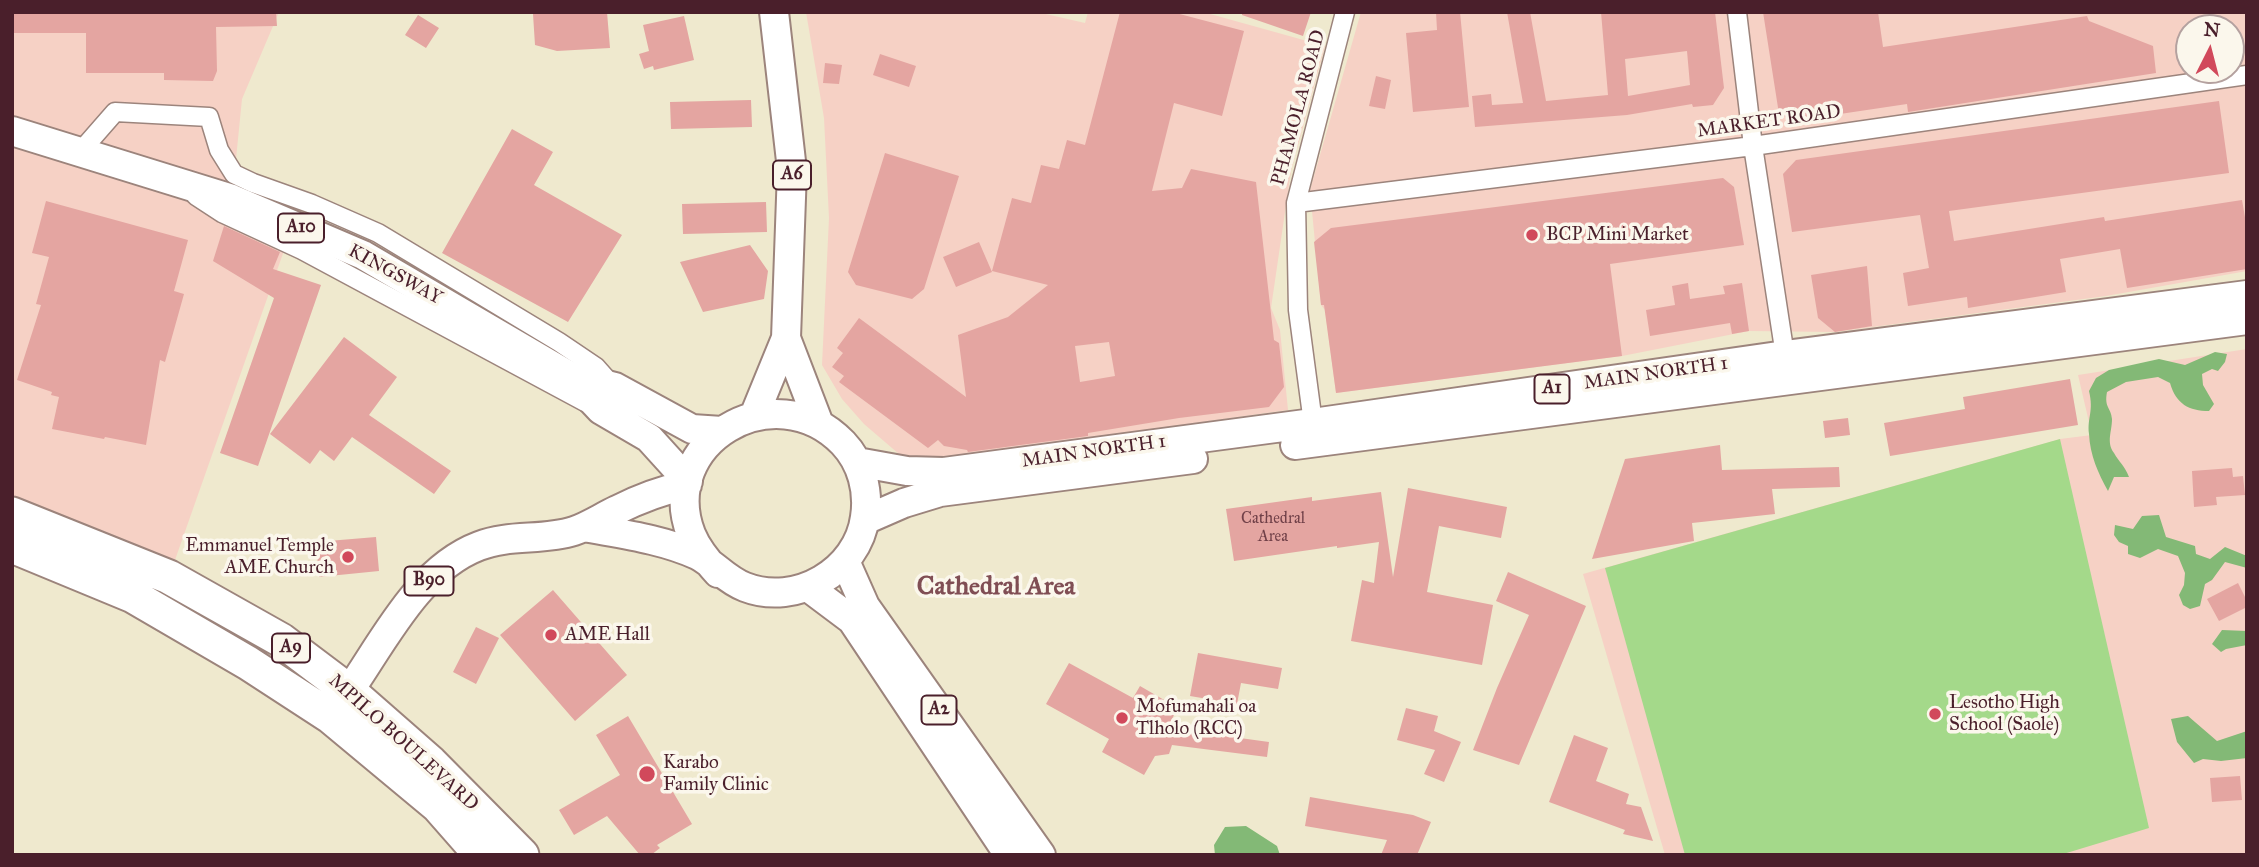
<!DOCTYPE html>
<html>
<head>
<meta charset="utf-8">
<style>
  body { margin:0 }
  #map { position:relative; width:2259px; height:867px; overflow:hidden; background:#efe9ce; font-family:"IM FELL Great Primer",serif }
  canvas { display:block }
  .frame { position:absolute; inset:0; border:14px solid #4a1f2b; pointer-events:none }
  .north { position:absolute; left:2175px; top:14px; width:70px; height:70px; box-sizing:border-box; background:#fbf7ec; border:2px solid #b4a19f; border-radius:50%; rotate:6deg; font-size:19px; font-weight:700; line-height:28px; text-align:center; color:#4a1f2b }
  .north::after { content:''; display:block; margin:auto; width:24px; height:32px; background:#d1495b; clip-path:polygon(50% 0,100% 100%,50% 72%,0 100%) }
</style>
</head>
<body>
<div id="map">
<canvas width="2259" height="867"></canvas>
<div class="frame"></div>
<div class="north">N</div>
</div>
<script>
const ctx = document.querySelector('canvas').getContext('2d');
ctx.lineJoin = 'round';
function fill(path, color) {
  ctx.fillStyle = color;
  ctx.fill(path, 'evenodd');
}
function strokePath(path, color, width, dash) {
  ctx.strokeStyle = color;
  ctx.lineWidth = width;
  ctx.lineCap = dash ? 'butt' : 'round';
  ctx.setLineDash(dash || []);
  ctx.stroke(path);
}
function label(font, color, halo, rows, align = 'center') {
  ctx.font = font + ' "IM FELL Great Primer",serif';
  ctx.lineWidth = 7;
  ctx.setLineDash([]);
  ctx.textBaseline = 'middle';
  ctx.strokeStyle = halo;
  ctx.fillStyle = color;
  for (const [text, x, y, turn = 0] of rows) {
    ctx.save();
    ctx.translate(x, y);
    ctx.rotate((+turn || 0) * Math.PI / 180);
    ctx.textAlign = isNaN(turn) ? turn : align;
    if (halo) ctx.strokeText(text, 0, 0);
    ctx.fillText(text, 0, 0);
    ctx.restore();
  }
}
fill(new Path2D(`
  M12 12H279L242 99 232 199 293 225 169 577 12 514Z
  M806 12H1037L1085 23 1088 12H1203L1325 46 1291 171 1271 308 1280 330 1288 410 934 460 899 454 864 424 842 399 822 365 829 218 824 118Z
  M1361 12H2247V271L2106 296 1835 332 1749 331 1622 356 1336 393 1325 310 1321 305 1310 190ZM2189 28H2231V70H2189Z
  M2247 349V855H1665L1583 574 2060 439 2092 435 2078 375Z`), '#f6d1c5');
fill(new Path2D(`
  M2060 439 2149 828 2060 855H1685L1605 568Z`), '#a4d98a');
fill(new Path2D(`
  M2215 352 2227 354 2225 362 2218 371 2212 369 2202 374 2203 385 2214 404 2209 411C2189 411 2176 404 2170 383L2158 377 2126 382 2107 392C2104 408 2111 407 2112 419 2112 432 2106 442 2114 453 2119 462 2125 466 2129 477H2114L2108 491C2098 473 2090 455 2089 434 2087 417 2094 412 2089 391L2096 378 2109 370 2159 359 2185 365Z
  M2159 515 2166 537 2195 546 2196 554 2210 559 2225 547 2247 556V568L2225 562 2212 580 2205 584 2200 606 2190 609 2183 605 2179 595 2184 585 2185 573 2178 556 2158 549 2140 558 2128 554V546L2119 542 2114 535 2115 525 2133 529 2142 516Z
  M2222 630 2247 631V645L2226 649 2221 652 2212 644Z
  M2188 716 2217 741 2247 731V758L2221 761 2203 759 2194 763 2177 742 2171 719Z
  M1246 826 1277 846 1280 855H1215L1214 845 1225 827Z`), '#83b976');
fill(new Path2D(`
  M12 12H276L277 26 216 27 217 71 213 81 164 80V73H86V33H12Z
  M551 12H607L610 48 557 51 535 45 533 14Z
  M1120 12H1172L1244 31 1222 116 1174 103 1152 191 1182 188 1191 169 1256 182 1274 340 1279 343 1284 387 1269 407 1179 418 1088 433V436L968 452 967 450 944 446 938 440 928 448 839 382 844 376 832 367 843 353 837 348 859 318 966 397 958 335 1008 317 1048 285 992 271 1012 198 1031 203 1041 165 1059 169 1067 140 1085 145ZM1109 342 1115 376 1080 382 1075 346Z
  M1242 12H1311L1303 36 1242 15Z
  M1436 12H1460L1469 107 1413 112 1406 33 1437 30Z
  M1507 12H1530L1546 101 1608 95 1601 12H1715L1724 88 1713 105 1693 107 1692 104 1627 115 1475 127 1472 96 1491 94 1492 105 1523 103ZM1687 51 1690 85 1628 96 1625 59Z
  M1763 12H1878L1883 47 2087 16 2089 21 2153 46 2156 73 1908 112 1907 104 1793 121 1779 114Z
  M418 15 439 28 426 48 405 35Z
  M684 16 694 60 654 70 653 66 644 69 639 54 649 51 643 25Z
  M880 54 916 66 909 87 873 75Z
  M825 63 842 65 839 84 823 83Z
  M1376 76 1391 80 1385 109 1369 106Z
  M751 100 752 127 671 129 670 102Z
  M2219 101 2229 173 1949 211 1954 241 2104 217 2105 221 2242 200 2247 229V269L2127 288 2120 249 2060 259 2066 292 1968 308 1967 297 1908 306 1903 273 1929 268 1920 215 1792 232 1783 174 1796 160Z
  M512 129 553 152 534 185 622 235 568 322 442 253Z
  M885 153 959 176 924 289 912 299 856 285 848 272Z
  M1723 178 1734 187 1744 245 1610 264 1622 356 1336 393 1324 305H1321L1314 242 1331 228Z
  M46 201 188 240 174 291 184 294 165 362 160 360 146 445 105 437 104 439 52 429 59 397 51 395 52 392 17 380 41 305 36 304 49 257 32 253Z
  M766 202 767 232 683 234 682 204Z
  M224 226 280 252 273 269 321 285 258 466 220 453 274 298 213 261Z
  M979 242 992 272 956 287 943 257Z
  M750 245 768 271 764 299 703 312 680 262Z
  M1867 266 1872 326 1835 332 1818 318 1811 275Z
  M1688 283 1690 299 1725 294 1723 286 1742 283 1749 331 1732 334 1730 323 1650 336 1646 310 1675 305 1672 286Z
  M344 337 397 377 369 415 451 471 434 494 352 437 334 461 320 450 310 464 270 434Z
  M2070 379 2078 425 1890 456 1884 423 1965 409 1963 397Z
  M1848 418 1850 435 1825 438 1823 421Z
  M1720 445 1722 470 1839 467 1840 487 1772 489 1775 514 1692 523 1694 541 1592 559 1625 459Z
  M2232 468 2233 477 2243 476 2245 495 2216 497 2217 505 2194 507 2192 471Z
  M1408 488 1507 507 1501 538 1439 526 1427 592 1493 605 1482 665 1351 641 1362 580 1374 583 1379 542 1337 548V546L1234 561 1226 509 1312 497V501L1381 492 1393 577Z
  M376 537 379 571 319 577 316 542Z
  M1508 572 1586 606 1519 765 1473 750 1497 688 1529 615 1496 601Z
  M2238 583 2247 601V607L2219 621 2207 599Z
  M553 590 627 675 575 721 500 635Z
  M476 627 499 638 476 684 453 672Z
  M1198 653 1282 668 1278 689 1241 683 1237 704 1190 696Z
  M1069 663 1133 698 1140 686 1178 708 1167 728 1269 742 1267 757 1172 745 1169 754 1155 756 1144 775 1102 752 1109 739 1046 704Z
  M1406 708 1438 716 1434 731 1461 742 1444 782 1424 774 1435 750 1397 740Z
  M628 716 692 824 657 845 660 848 651 855H640L607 816 574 835 559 810 620 775 596 735Z
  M1574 735 1608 748 1596 781 1629 794 1626 804 1641 807 1653 841 1623 834 1625 830 1549 802Z
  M2240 776 2242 800 2212 802 2210 778Z
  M1310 797 1413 815 1431 822 1417 855H1381L1387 840 1305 826Z`), '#e4a5a1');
const street = new Path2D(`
  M1737 12 1753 146 1786 362
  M80 152 115 112 209 117 219 150 234 174 253 183 312 204 378 233 559 342 596 367 611 384
  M196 196 222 213 302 250 585 402
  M1296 203 1753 146 2247 75
  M1313 423 1298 310 1296 203 1345 12`);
const primary = new Path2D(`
  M12 131 232 199 363 255 568 375 615 387 692 429 722 431
  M786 338 819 424
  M568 375 601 410 649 438 688 481
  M754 416 786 338 792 170 774 12
  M1295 445 2247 320
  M857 462 907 471 944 472 1313 423 1785 355 2247 295
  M865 520 904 503 940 492 1193 459
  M584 527C621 534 662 539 697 555 713 563 726 580 745 587 796 607 858 571 865 517 869 491 862 463 843 443 774 372 656 443 691 534 697 549 707 561 718 573
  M845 561 865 606 1041 855
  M808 587 852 620 1009 855
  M337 708C378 654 413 571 479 546 509 534 543 541 574 531 589 526 602 517 617 510 639 499 663 490 687 485`);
const highway = new Path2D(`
  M12 514 169 577 281 640 350 692 431 763 522 855
  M12 546 133 596 248 663 331 717 438 806 481 855`);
strokePath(street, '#9c847c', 21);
strokePath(primary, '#9c847c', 32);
strokePath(highway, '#9c847c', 37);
strokePath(street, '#fff', 18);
strokePath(primary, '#fff', 28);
strokePath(highway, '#fff', 33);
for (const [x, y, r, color] of [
  [1532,235,7,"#d1495b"],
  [348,557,7,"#d1495b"],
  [551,635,7,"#d1495b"],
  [1935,714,7,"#d1495b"],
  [1122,718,7,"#d1495b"],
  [647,774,9,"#d1495b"]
]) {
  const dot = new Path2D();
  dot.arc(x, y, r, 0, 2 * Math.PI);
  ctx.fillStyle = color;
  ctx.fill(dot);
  strokePath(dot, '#fbf7ec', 2.5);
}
label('16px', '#704048', null, [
  ["Cathedral",1273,519],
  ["Area",1273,537]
]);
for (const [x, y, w] of [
  [792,175,38],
  [301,228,46],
  [1552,389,35],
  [429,581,49],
  [291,648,38],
  [939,710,35]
]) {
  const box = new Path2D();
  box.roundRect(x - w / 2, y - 14.5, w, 29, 5);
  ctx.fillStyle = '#fbf7ec';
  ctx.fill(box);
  strokePath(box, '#4a1f2b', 2);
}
label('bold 18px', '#4a1f2b', null, [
  ["A6",792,175],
  ["A10",301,228],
  ["A1",1552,389],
  ["B90",429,581],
  ["A9",291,648],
  ["A2",939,710]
]);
label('19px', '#4a1f2b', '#fbf7ec', [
  ["PHAMOLA ROAD",1299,108,-75],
  ["MARKET ROAD",1769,122,-8],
  ["KINGSWAY",395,275,29],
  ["MAIN NORTH 1",1656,374,-8],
  ["MAIN NORTH 1",1094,452,-8],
  ["MPILO BOULEVARD",403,743,42]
]);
label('19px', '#4a1f2b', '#fbf7ec', [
  ["BCP Mini Market",1546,235],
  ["Emmanuel Temple",334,546,"right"],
  ["AME Church",334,568,"right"],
  ["AME Hall",565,635],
  ["Lesotho High",1949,703],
  ["School (Saole)",1949,725],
  ["Mofumahali oa",1136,707],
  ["Tlholo (RCC)",1136,729],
  ["Karabo",663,763],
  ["Family Clinic",663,785]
], 'left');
label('bold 26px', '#804e54', '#fbf7ec', [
  ["Cathedral Area",996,588]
]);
</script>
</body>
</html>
